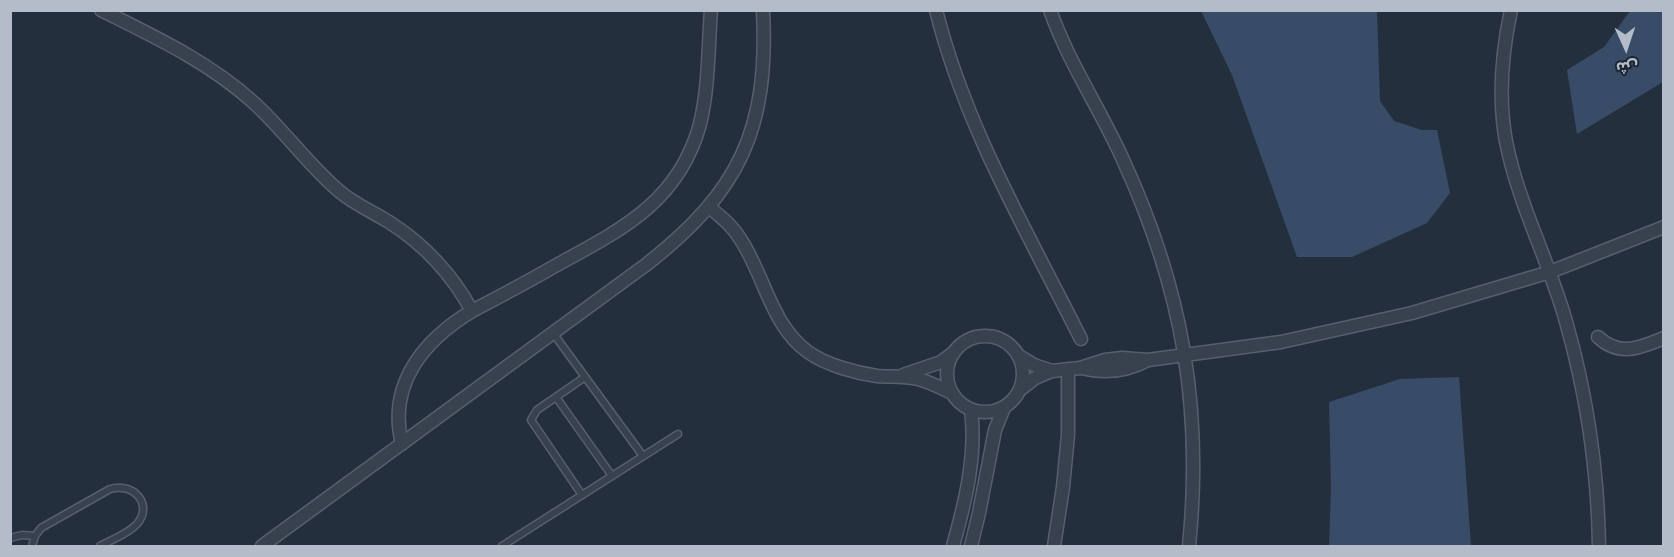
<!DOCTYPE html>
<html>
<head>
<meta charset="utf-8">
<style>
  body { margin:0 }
  #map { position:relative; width:1674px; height:557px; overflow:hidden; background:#242f3e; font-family:"Sofia Sans Condensed","Noto Sans Arabic",sans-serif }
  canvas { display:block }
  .frame { position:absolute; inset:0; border:12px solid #b4bcc9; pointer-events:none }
  .north { position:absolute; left:1596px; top:18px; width:60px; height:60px; -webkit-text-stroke:4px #1d2633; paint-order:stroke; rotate:177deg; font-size:16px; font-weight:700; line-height:24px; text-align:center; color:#b4bcc9 }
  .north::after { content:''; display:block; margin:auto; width:21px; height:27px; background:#b4bcc9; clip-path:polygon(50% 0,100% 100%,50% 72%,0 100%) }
</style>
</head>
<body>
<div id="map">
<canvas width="1674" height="557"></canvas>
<div class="frame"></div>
<div class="north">ش</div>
</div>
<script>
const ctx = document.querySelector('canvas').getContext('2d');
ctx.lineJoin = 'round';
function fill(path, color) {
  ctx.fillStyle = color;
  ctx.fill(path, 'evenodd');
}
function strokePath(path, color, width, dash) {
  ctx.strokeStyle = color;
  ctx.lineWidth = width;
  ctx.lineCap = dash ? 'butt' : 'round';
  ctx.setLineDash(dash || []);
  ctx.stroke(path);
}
fill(new Path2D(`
  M1201 11H1377L1380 101 1394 121 1422 130H1437L1450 193 1427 223 1352 257H1297L1232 75Z
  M1630 11H1663V82L1577 134 1567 70 1604 47Z
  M1459 377 1471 546H1329L1331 488 1329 402 1400 379Z`), '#394c67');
const service = new Path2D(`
  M553 333 643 456
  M556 397 612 476
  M582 495 531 420 537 410 585 377
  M10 538 22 535 35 536
  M32 546 35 536 41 528 110 489C133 482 154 504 137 524 128 534 111 540 100 546
  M502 546 678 434`);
const minor = new Path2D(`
  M101 10C155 37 209 62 253 102 284 130 308 165 339 191 354 204 373 212 389 222 425 245 452 274 472 311
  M936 10C965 127 1028 233 1081 339
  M1050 10C1069 64 1101 110 1124 162 1182 289 1203 407 1189 546
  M1511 10C1501 57 1497 108 1509 155 1522 210 1549 263 1565 318 1586 391 1598 470 1599 546
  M709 207C721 217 733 226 741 240 765 277 771 325 808 352 826 365 856 373 877 376 891 377 904 376 918 379 930 382 941 388 952 393
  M947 374a38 38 0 1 1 76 0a38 38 0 1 1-76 0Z
  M1598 337C1619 357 1640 348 1664 338
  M1019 356 1034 365 1052 371
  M1081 368C1105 374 1126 372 1148 360
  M903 375 941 362 953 353
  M1021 389 1035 378 1052 371 1080 368 1105 360 1122 358 1148 360 1281 342 1412 313 1550 272 1664 227
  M402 444C387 384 424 340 472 311 503 295 534 278 564 261 627 227 680 198 700 124 709 87 708 48 711 10
  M262 546 647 264C740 191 769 129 763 10
  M953 546C965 503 977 455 971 410
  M971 546 979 513 995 430 1004 408
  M1054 546 1063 487 1068 435V369`);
strokePath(service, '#565f6c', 9);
strokePath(minor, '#565f6c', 15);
strokePath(service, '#38414e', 6);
strokePath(minor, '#38414e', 12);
</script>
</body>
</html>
